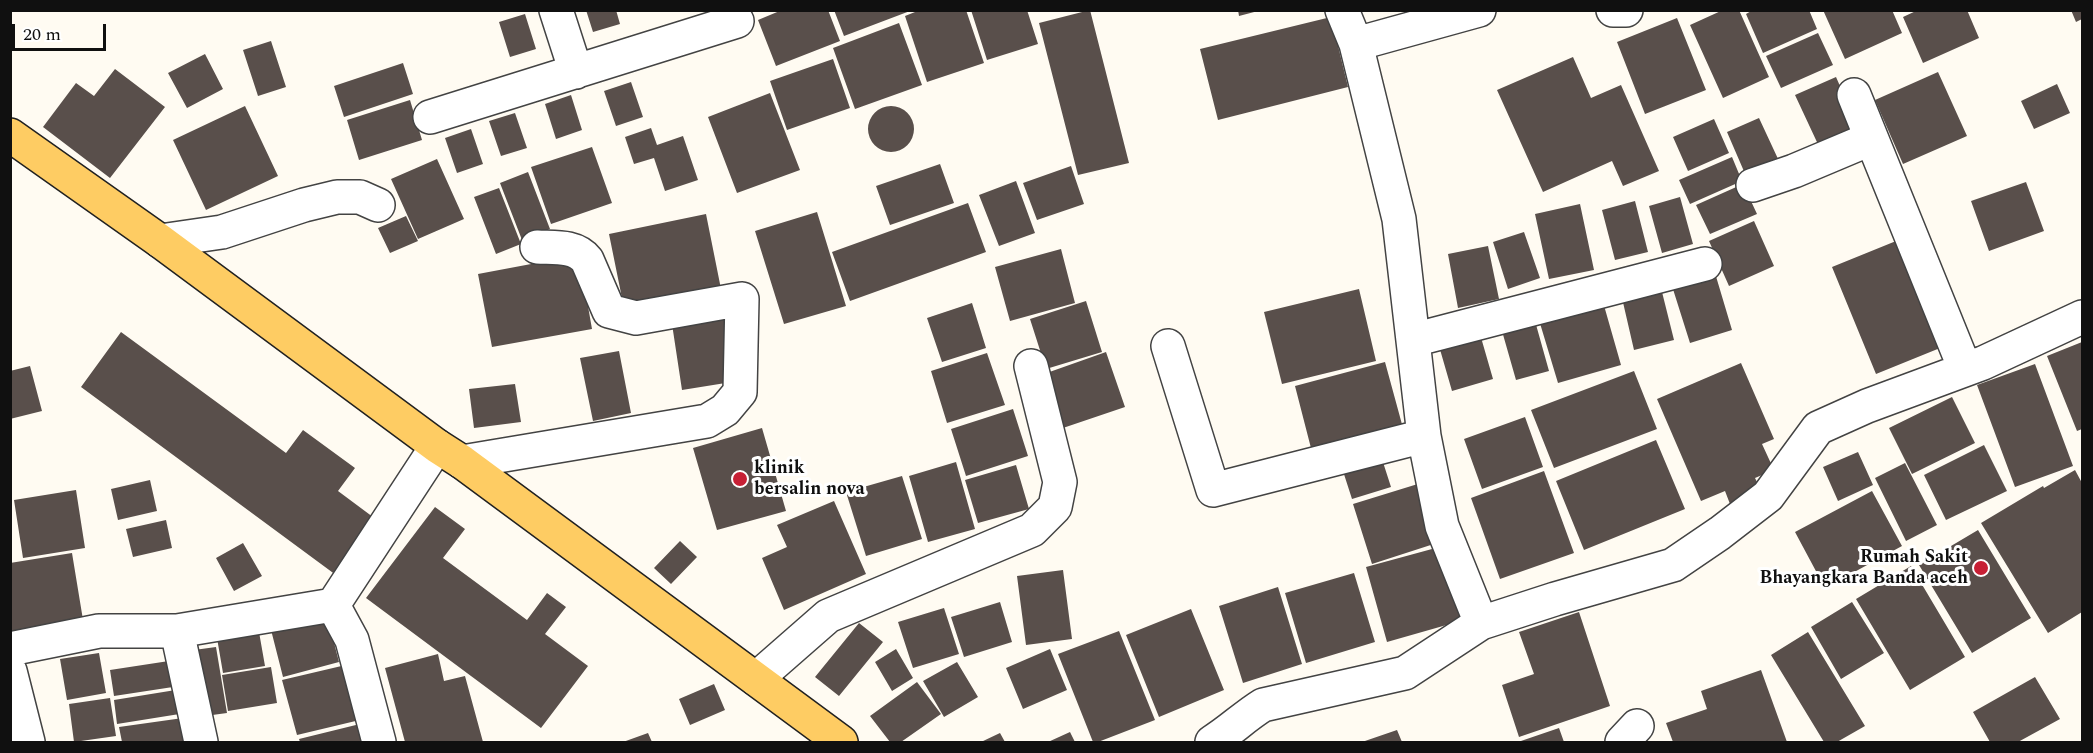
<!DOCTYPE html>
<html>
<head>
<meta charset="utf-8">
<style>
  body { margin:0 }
  #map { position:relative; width:2093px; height:753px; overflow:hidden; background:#fffbf2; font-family:Spectral,serif }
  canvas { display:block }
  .frame { position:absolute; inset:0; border:12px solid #101010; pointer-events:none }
  .scale { position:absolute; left:12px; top:24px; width:94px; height:27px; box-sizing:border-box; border:3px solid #101010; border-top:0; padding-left:8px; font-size:18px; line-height:21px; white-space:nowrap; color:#101010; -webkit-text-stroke:4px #fff; paint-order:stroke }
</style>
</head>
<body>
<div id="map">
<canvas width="2093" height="753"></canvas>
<div class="frame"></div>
<div class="scale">20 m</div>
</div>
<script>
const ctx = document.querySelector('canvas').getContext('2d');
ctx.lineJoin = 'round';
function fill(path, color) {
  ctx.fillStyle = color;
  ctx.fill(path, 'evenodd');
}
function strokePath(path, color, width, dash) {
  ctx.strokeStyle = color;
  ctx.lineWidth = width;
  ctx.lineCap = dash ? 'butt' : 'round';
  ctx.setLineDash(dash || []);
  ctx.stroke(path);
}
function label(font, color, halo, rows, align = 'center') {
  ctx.font = font + ' Spectral,serif';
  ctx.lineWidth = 6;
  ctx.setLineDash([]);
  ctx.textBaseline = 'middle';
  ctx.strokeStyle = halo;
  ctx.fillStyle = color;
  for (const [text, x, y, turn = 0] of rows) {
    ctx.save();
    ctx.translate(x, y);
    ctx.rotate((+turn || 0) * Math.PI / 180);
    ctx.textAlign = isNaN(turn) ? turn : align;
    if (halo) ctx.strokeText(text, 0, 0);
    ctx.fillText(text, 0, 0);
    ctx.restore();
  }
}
fill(new Path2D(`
  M586 10H616L620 24 593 32Z
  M782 10H828L840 41 776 66 758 20Z
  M834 10H910V11L844 36Z
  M920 10H966L984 63 927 82 905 16Z
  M971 10H1027L1038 44 987 60Z
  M1090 10 1129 163 1078 175 1039 23Z
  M1238 10H1258V11L1239 16Z
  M1723 10H1739L1769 77 1723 98 1690 25Z
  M1753 10H1809L1817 29 1763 53 1746 14Z
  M1823 10H1892L1902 33 1845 59Z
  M1918 10H1967L1979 38 1923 63 1903 17Z
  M2071 10H2082V19L2076 22Z
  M525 14 536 49 510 57 499 22Z
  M1331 17 1348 87 1218 120 1200 49Z
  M1677 18 1706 90 1645 114 1617 42Z
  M899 23 922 85 855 109 833 48Z
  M1818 33 1833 65 1781 88 1766 56Z
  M271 41 286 87 258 96 243 50Z
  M205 54 223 89 187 108 168 73Z
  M1573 57 1591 98 1621 85 1659 171 1623 186 1612 161 1543 192 1497 90Z
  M833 59 850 108 787 130 770 81Z
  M403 63 413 94 344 117 334 86Z
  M115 69 165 107 110 178 43 127 76 83 94 96Z
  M1938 72 1967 136 1903 164 1875 100Z
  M1836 77 1863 138 1823 155 1795 95Z
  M631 82 643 117 616 126 604 91Z
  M2057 84 2070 113 2034 129 2021 101Z
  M770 93 800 170 737 193 708 117Z
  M571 95 582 130 556 139 545 104Z
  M410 100 422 140 359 160 347 120Z
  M245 106 278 176 206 210 173 140Z
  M868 129a23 23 0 1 1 46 0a23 23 0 1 1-46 0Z
  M515 113 527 148 501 156 489 121Z
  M1759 118 1779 161 1746 176 1727 132Z
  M1714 119 1729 153 1688 171 1673 137Z
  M651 128 657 145 683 136 698 180 665 191 654 158 634 164 625 137Z
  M471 129 483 164 457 173 445 138Z
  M592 147 612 203 551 224 531 167Z
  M1732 157 1742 181 1690 204 1679 180Z
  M437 159 464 219 418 239 391 179Z
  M940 164 954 203 890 225 876 186Z
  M1071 166 1084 204 1037 220 1023 183Z
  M528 172 550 229 522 240 500 183Z
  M1016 181 1035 233 999 246 979 195Z
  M2026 182 2044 231 1989 251 1971 201Z
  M1743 184 1757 214 1710 234 1696 205Z
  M499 188 521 244 496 254 474 197Z
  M1680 197 1693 244 1662 253 1649 206Z
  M1635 201 1648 252 1615 260 1602 210Z
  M968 203 986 252 850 301 832 252Z
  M1580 204 1594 270 1549 279 1535 214Z
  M817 212 846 306 784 324 755 231Z
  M706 214 722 294 625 313 609 234Z
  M406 216 418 241 390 253 378 228Z
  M1754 221 1774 266 1729 286 1709 241Z
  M1524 232 1540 278 1508 289 1493 242Z
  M1901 239 1945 346 1876 374 1832 267Z
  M1488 246 1499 299 1458 308 1448 254Z
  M1061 249 1075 303 1010 321 995 267Z
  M579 255 592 329 492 347 478 274Z
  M1715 273 1732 330 1690 343 1672 286Z
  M1661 288 1674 340 1634 350 1622 298Z
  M1359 289 1376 361 1282 384 1264 312Z
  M1086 301 1102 352 1046 369 1030 319Z
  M1603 302 1621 365 1558 383 1539 320Z
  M972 303 986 348 942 362 927 318Z
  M727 316 738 381 682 390 672 324Z
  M1535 321 1549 371 1516 380 1502 331Z
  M121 332 286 453 303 430 355 468 338 491 381 523 340 578 81 387Z
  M1480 334 1493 379 1452 391 1439 346Z
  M2082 342V429L2077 431 2047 356Z
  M619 351 631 413 593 421 580 358Z
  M1106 352 1125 407 1060 429 1041 375Z
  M987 353 1005 405 947 423 931 371Z
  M1385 362 1403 428 1312 452 1295 386Z
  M1741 363 1774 439 1762 444 1774 470 1755 478 1761 490 1730 504 1725 491 1701 501 1657 399Z
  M2035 364 2073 466 2015 487 1977 385Z
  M30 366 42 411 10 419V371Z
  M1634 371 1657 429 1554 468 1531 410Z
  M515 384 521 422 474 428 469 389Z
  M1952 397 1975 443 1912 474 1889 428Z
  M1013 409 1028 456 966 476 951 429Z
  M1525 417 1543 467 1482 489 1464 439Z
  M762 428 786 511 717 530 693 448Z
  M1656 440 1685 509 1584 550 1556 481Z
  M1984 445 2007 491 1946 520 1924 475Z
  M1858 452 1873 485 1838 501 1823 467Z
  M1381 456 1391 487 1352 499 1342 468Z
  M956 462 975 529 928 542 909 476Z
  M1905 463 1937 525 1906 541 1875 478Z
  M1016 465 1029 509 978 523 965 480Z
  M2075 470 2082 483V612L2048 633 1981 523 2043 486 2044 488Z
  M1544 471 1574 553 1500 579 1471 498Z
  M902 476 922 539 866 556 846 492Z
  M150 480 157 511 118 520 111 489Z
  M1421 483 1440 542 1372 564 1353 504Z
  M76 490 85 548 23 558 14 500Z
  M1872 491 1902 546 1825 588 1795 532Z
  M834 501 866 574 784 610 762 558 787 547 777 525Z
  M435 507 465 529 443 558 527 620 547 593 566 607 545 634 588 666 541 728 366 598Z
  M166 520 172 548 133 557 126 529Z
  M1978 530 2031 618 1972 653 1919 565Z
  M680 541 697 557 671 584 654 568Z
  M243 543 262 576 234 591 216 558Z
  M1443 546 1464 620 1387 642 1366 567Z
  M72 553 84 626 13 638 10 624V563Z
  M1911 566 1965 657 1910 690 1856 599Z
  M1063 570 1072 639 1026 645 1017 576Z
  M1354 573 1375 642 1306 663 1285 593Z
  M1278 587 1302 664 1243 683 1219 606Z
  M1000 602 1012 642 964 657 951 617Z
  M1852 602 1884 653 1841 679 1811 627Z
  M325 608 339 662 283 677 269 622Z
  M944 608 959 654 913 668 898 622Z
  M1191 609 1224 690 1159 717 1126 635Z
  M1579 612 1610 706 1519 737 1502 685 1534 674 1519 632Z
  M859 623 883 642 839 696 815 677Z
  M1119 631 1155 720 1098 742H1093L1058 654Z
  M259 632 265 666 223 673 217 638Z
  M1808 632 1865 726 1837 742H1824L1771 655Z
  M216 647 227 713 205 716 194 650Z
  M896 649 913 678 892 691 875 662Z
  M1050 649 1067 690 1023 709 1006 668Z
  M99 653 106 693 67 700 60 659Z
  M438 654 444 681 465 676 483 742H405L385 668Z
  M182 659 186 685 114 696 110 670Z
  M957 662 978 697 944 717 923 681Z
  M350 664 364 719 297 735 282 680Z
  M271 667 277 703 228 711 222 675Z
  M1761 670 1787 742H1673L1666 723 1707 709 1701 691Z
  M2035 677 2060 719 2018 742H1990L1973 712Z
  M917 682 941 714 901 742H890L870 716Z
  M714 684 725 710 690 725 679 699Z
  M188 688 192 712 117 724 114 700Z
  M110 698 116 736 74 742 69 704Z
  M183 718 187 742H122L119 727Z
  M364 723 369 742H300L299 739Z
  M1559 728 1564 742H1518Z
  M1397 730 1402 742H1362Z
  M1070 732 1075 742H1048Z
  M648 733 652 742H623Z
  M1000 733 1005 742H981Z`), '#594f4b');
const minor = new Path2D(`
  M556 10 576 72
  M1342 10 1356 44 1399 219 1424 436 1442 526 1481 623
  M1613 10H1626
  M1356 44 1479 10
  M1854 95 1965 369
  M430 117 737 21
  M1753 185 1794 171 1870 139
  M160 241 222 232 304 205 337 197H360L378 205
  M1413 340 1705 264
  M1168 346 1213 490 1424 436
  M462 462 707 421 725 410 740 392 742 299 636 318 609 311 587 260C575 245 554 248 537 247
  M333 605 352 640 379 742
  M177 631 201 742
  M10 649 99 631H177L333 605 437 446
  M10 671 28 742
  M756 679 828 616 1032 530 1055 507 1060 482 1031 366
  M1212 742C1230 731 1245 716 1263 705L1405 673 1481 623 1555 599 1673 565 1720 533 1768 496 1818 428 1867 406 1983 363 2082 317
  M1622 742 1637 726`);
const major = new Path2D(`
  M10 135 160 241 437 446 462 462 841 742`);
strokePath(minor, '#434343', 36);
strokePath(major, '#212121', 36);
strokePath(minor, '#fff', 33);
strokePath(major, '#fecc63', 33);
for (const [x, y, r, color] of [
  [740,479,8,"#c72035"],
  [1981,568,8,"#c72035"]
]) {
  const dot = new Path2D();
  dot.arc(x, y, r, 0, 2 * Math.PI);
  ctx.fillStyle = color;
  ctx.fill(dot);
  strokePath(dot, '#fff', 2);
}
label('bold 18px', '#101010', '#fff', [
  ["klinik",754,469],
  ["bersalin nova",754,490],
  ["Rumah Sakit",1968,558,"right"],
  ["Bhayangkara Banda aceh",1968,579,"right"]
], 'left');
</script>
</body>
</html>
